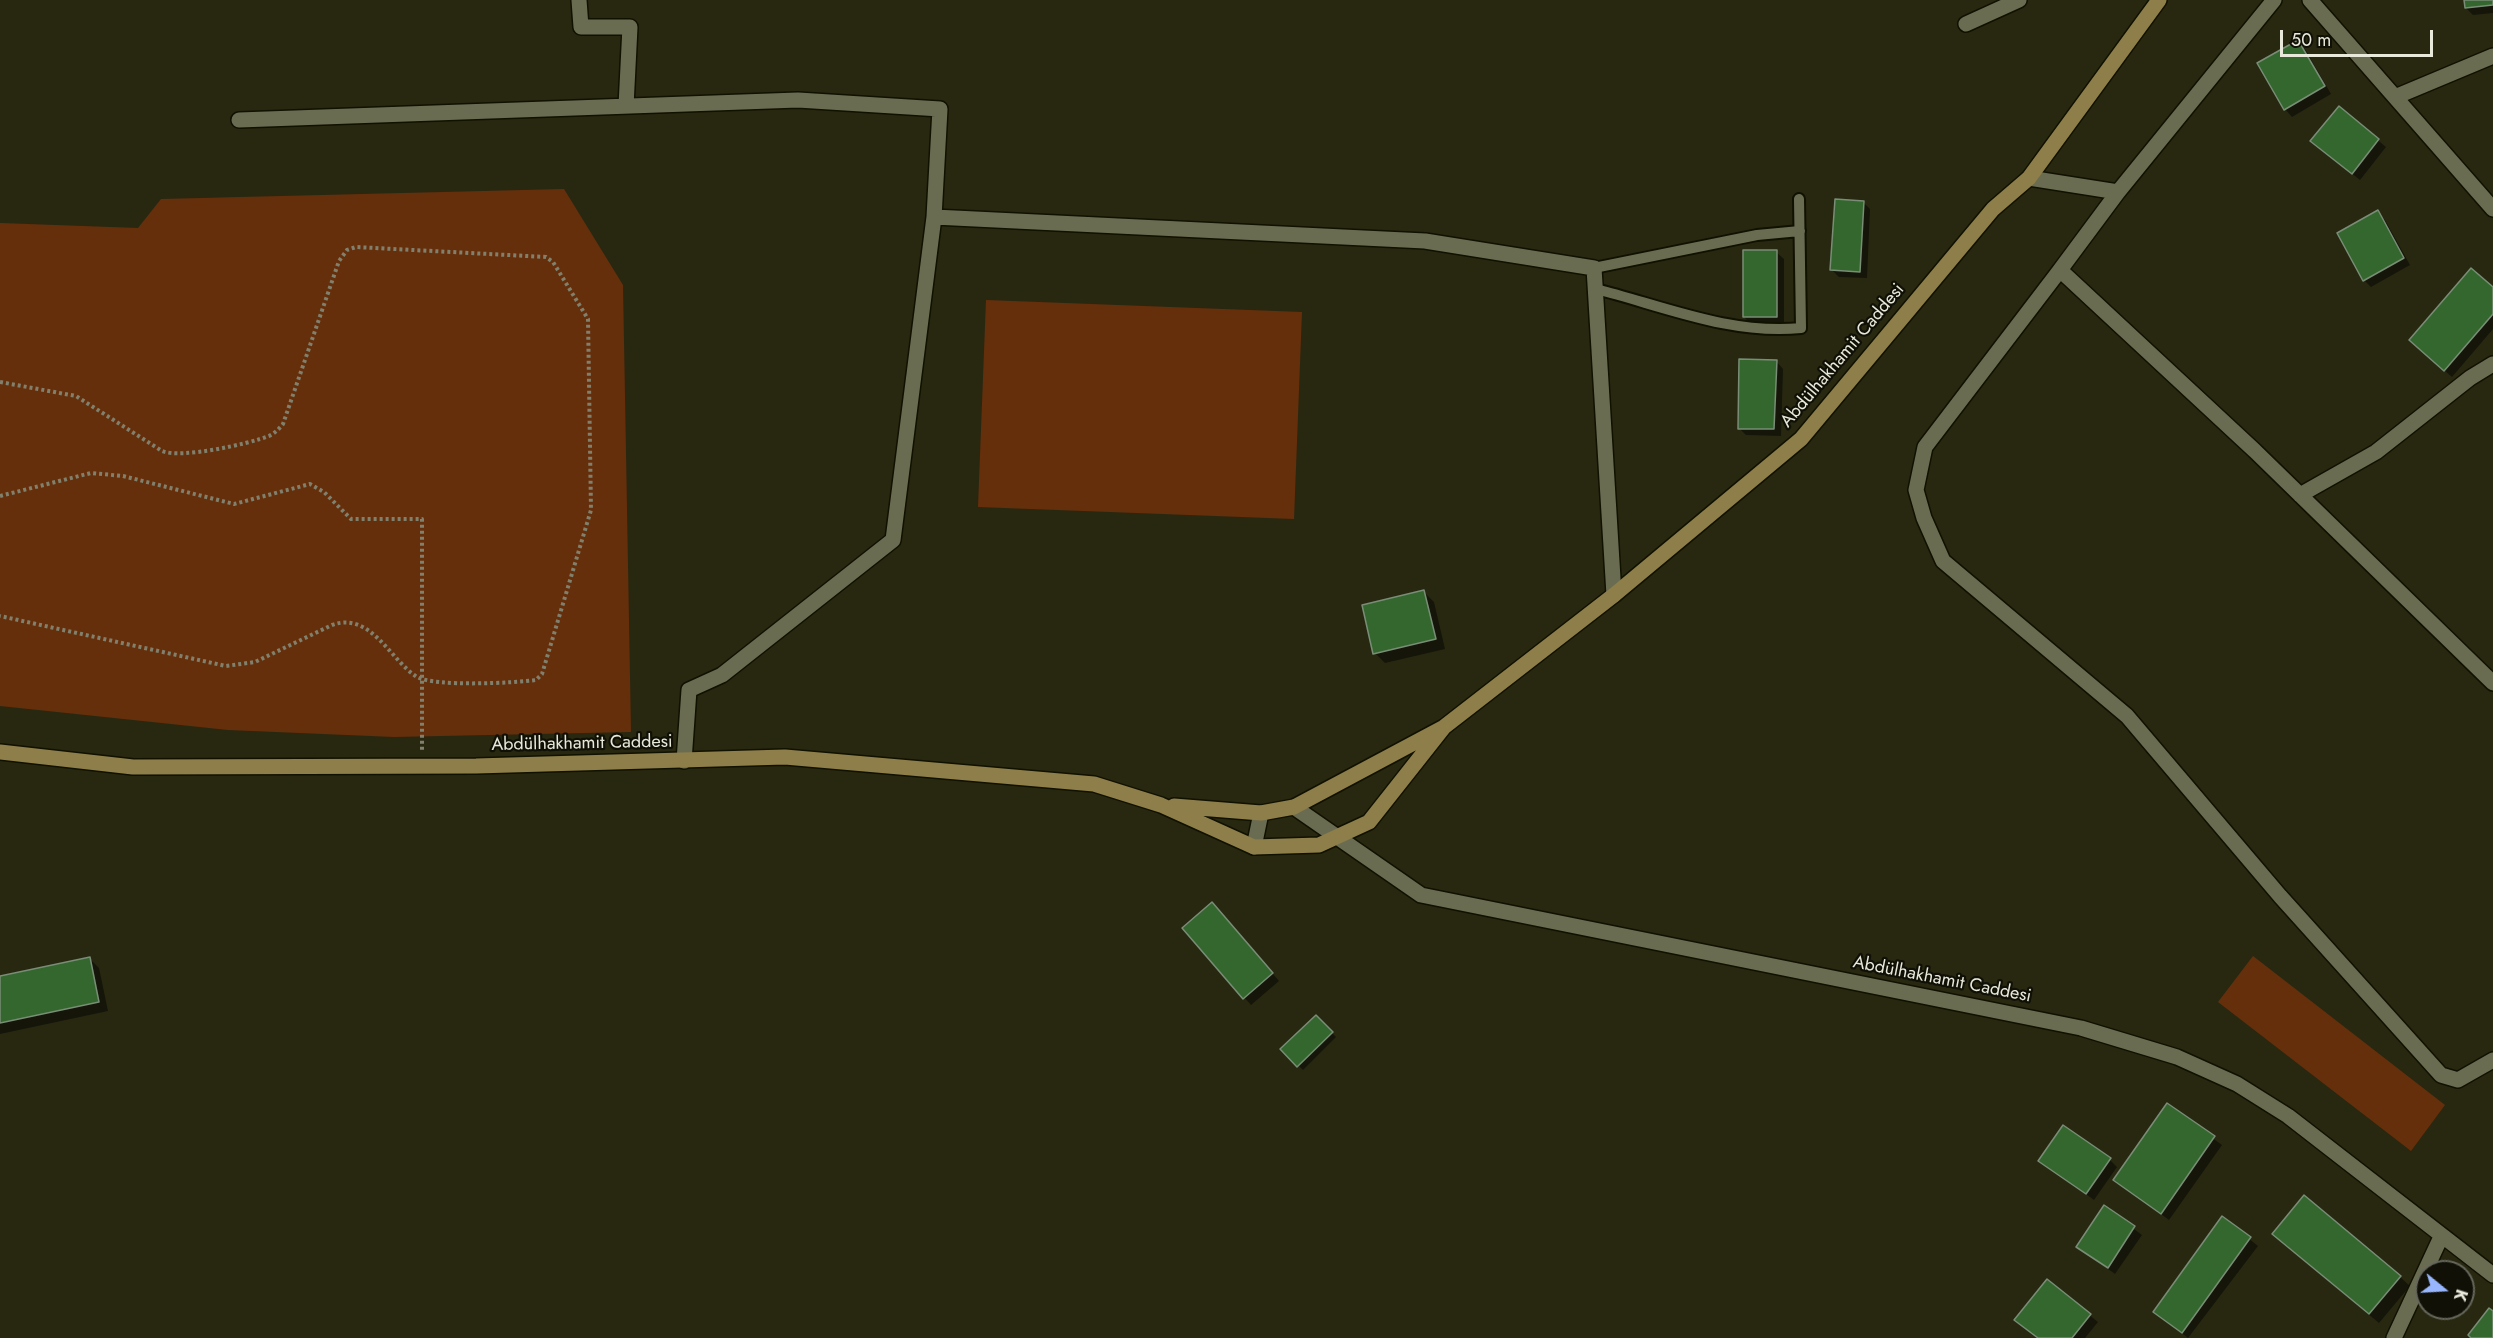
<!DOCTYPE html>
<html>
<head>
<meta charset="utf-8">
<style>
  body { margin:0 }
  #map { position:relative; width:2493px; height:1338px; overflow:hidden; background:#282811; font-family:Jost,sans-serif }
  canvas { display:block }
  .north { position:absolute; left:2415px; top:1260px; width:60px; height:60px; box-sizing:border-box; background:#101007; border:2px solid #66675b; border-radius:50%; rotate:108deg; font-size:16px; font-weight:700; line-height:24px; text-align:center; color:#e8e9da }
  .north::after { content:''; display:block; margin:auto; width:21px; height:27px; background:#97b6fd; clip-path:polygon(50% 0,100% 100%,50% 72%,0 100%) }
  .scale { position:absolute; left:2280px; top:30px; width:153px; height:27px; box-sizing:border-box; border:3px solid #e8e9da; border-top:0; padding-left:8px; font-size:18px; line-height:21px; white-space:nowrap; color:#e8e9da; -webkit-text-stroke:4px #101007; paint-order:stroke }
</style>
</head>
<body>
<div id="map">
<canvas width="2493" height="1338"></canvas>
<div class="north">K</div>
<div class="scale">50 m</div>
</div>
<script>
const ctx = document.querySelector('canvas').getContext('2d');
ctx.lineJoin = 'round';
function fill(path, color) {
  ctx.fillStyle = color;
  ctx.fill(path, 'evenodd');
}
function strokePath(path, color, width, dash) {
  ctx.strokeStyle = color;
  ctx.lineWidth = width;
  ctx.lineCap = dash ? 'butt' : 'round';
  ctx.setLineDash(dash || []);
  ctx.stroke(path);
}
function label(font, color, halo, rows, align = 'center') {
  ctx.font = font + ' Jost,sans-serif';
  ctx.lineWidth = 4.5;
  ctx.setLineDash([]);
  ctx.textBaseline = 'middle';
  ctx.strokeStyle = halo;
  ctx.fillStyle = color;
  for (const [text, x, y, turn = 0] of rows) {
    ctx.save();
    ctx.translate(x, y);
    ctx.rotate((+turn || 0) * Math.PI / 180);
    ctx.textAlign = isNaN(turn) ? turn : align;
    if (halo) ctx.strokeText(text, 0, 0);
    ctx.fillText(text, 0, 0);
    ctx.restore();
  }
}
fill(new Path2D(`
  M564 189 623 285 631 732 394 737 228 730 0 706V223L138 228 161 199Z
  M986 300 1302 312 1294 519 978 507Z
  M2253 956 2445 1105 2411 1151 2218 1002Z`), '#652f0c');
fill(new Path2D(`
  M2465 0H2493V13L2473 15 2466 8Z
  M2297 41 2305 49 2331 94 2292 117 2285 109Z
  M2339 108 2386 147 2360 180 2320 148Z
  M1863 202 1870 209 1867 278 1839 277 1832 270Z
  M2377 212 2385 220 2410 265 2371 287 2364 280Z
  M1776 252 1784 259V324H1751L1744 317Z
  M2493 289V329L2452 377 2418 347Z
  M1776 361 1783 369 1781 436 1746 435 1739 428Z
  M1424 592 1434 602 1445 649 1385 663 1375 653Z
  M1219 912 1279 981 1251 1005 1184 928Z
  M89 958 99 968 108 1011 0 1034V977Z
  M1316 1017 1336 1037 1303 1070 1282 1049Z
  M2167 1105 2222 1145 2169 1220 2115 1180Z
  M2040 1160H2110L2117 1167 2094 1200Z
  M2104 1207 2142 1235 2115 1274 2078 1247Z
  M2223 1218 2258 1246 2188 1338 2155 1312Z
  M2284 1244 2400 1277 2410 1286 2379 1323Z
  M2047 1281 2098 1322 2085 1338H2038L2024 1327Z`), '#0007');
const building = new Path2D(`
  M2464 0H2493V5L2465 8Z
  M2298 40 2325 86 2284 110 2257 63Z
  M2339 106 2379 139 2352 174 2310 141Z
  M1835 199 1864 201 1860 272 1830 270Z
  M2378 210 2404 258 2363 281 2337 233Z
  M1743 250H1777V317H1743Z
  M2471 268 2493 287V314L2444 371 2409 340Z
  M1739 359 1777 360 1774 429H1738Z
  M1424 590 1436 639 1373 654 1362 605Z
  M1212 902 1273 973 1243 999 1182 928Z
  M90 957 99 1002 0 1023V976Z
  M1316 1015 1333 1032 1297 1067 1280 1049Z
  M2167 1103 2215 1136 2161 1214 2113 1180Z
  M2063 1125 2111 1158 2086 1194 2038 1161Z
  M2304 1195 2401 1276 2369 1314 2272 1234Z
  M2104 1205 2135 1226 2108 1268 2076 1247Z
  M2222 1216 2251 1237 2182 1333 2153 1312Z
  M2047 1279 2091 1314 2072 1338H2038L2014 1320Z
  M2489 1308 2493 1311V1338H2471L2468 1335Z`);
fill(building, '#34672e');
strokePath(building, '#798d77', 1.5);
const service = new Path2D(`
  M1594 268 1757 235 1800 231
  M1596 289C1663 306 1730 335 1801 328L1799 199`);
const minor = new Path2D(`
  M579 0 581 27H630L626 106
  M2310 0 2493 209
  M1966 24 2019 0
  M2395 97 2493 56
  M239 120 798 100 940 109 934 217
  M2029 178 2118 192 2274 0
  M2118 192 2060 270 2255 451 2493 683
  M2060 270 1925 447 1916 490 1924 518 1943 561 2127 716 2280 896 2441 1075 2458 1080 2493 1060
  M2300 495 2376 452 2470 378 2493 364
  M684 761 689 690 722 675 893 540 934 217 1425 241 1594 268 1614 595
  M1294 807 1421 895 2081 1028 2177 1057 2237 1084 2288 1116 2493 1275
  M1254 847 1261 813
  M2394 1338 2441 1237`);
const secondary = new Path2D(`
  M0 752 133 767 476 766 785 757 1094 784 1161 805 1254 847 1319 845 1369 822 1444 727
  M1174 806 1261 813 1294 807 1444 727 1614 595 1801 439 1993 209 2029 178 2159 0`);
strokePath(service, '#110', 14);
strokePath(minor, '#110', 18);
strokePath(secondary, '#110', 18);
strokePath(new Path2D(`
  M0 382 76 396 162 451C181 459 248 444 269 436 275 433 279 429 283 424L339 261 347 250 356 247 546 257 553 262 588 319 591 510 542 674 536 680C514 683 435 687 417 677 390 660 371 611 332 625L255 662 226 666 0 616
  M0 496 91 473 123 476 234 504 310 484 324 492 351 519H422V751`), '#80806d', 4, [3, 3]);
strokePath(service, '#6a6c52', 10);
strokePath(minor, '#6a6c52', 15);
strokePath(secondary, '#8e7e49', 15);
label('18px', '#e8e9da', '#101007', [
  ["Abdülhakhamit Caddesi",1843,356,-50],
  ["Abdülhakhamit Caddesi",582,744,-1],
  ["Abdülhakhamit Caddesi",1942,980,11]
]);
</script>
</body>
</html>
